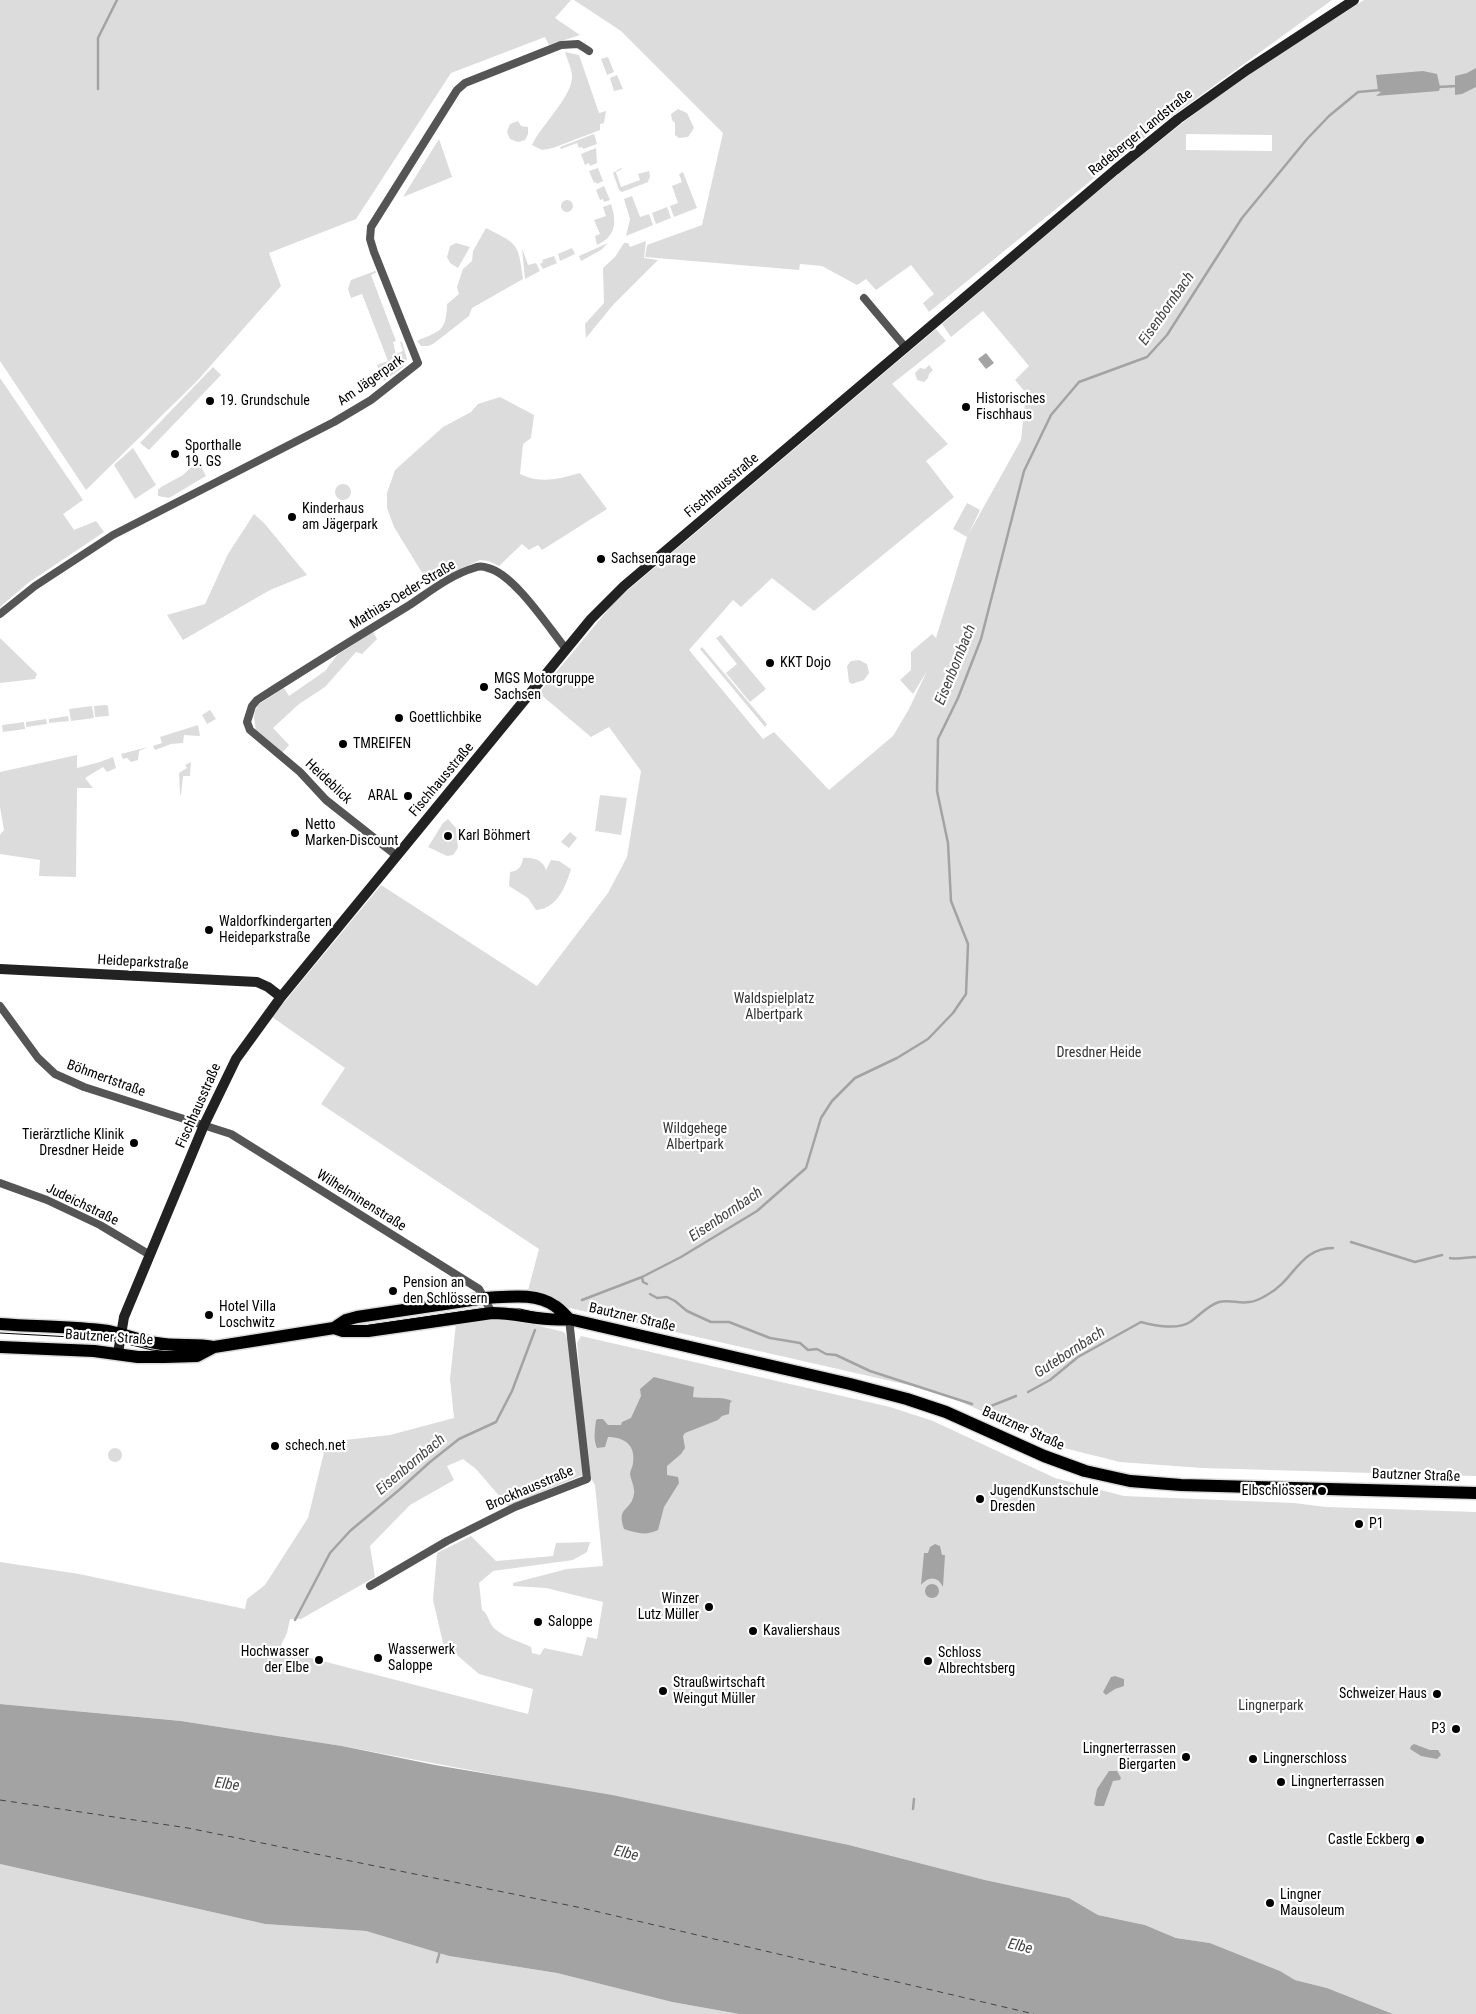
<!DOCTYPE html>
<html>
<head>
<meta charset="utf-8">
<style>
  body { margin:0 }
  canvas { display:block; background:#fff }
</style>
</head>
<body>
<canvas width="1476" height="2014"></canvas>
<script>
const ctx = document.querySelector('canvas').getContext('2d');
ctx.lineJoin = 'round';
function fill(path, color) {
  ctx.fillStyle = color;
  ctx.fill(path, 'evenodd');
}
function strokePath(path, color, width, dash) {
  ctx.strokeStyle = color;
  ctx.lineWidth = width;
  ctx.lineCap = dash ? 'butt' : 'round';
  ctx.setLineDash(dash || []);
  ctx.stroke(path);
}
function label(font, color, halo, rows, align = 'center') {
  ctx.font = font + ' "Roboto Condensed",sans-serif';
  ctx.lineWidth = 4.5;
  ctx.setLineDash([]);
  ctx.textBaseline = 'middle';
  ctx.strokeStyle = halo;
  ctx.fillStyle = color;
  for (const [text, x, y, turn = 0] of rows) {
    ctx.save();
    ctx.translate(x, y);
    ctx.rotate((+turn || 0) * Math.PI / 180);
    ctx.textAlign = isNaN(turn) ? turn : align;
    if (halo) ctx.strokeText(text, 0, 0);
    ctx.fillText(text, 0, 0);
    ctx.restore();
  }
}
fill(new Path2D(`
  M0 0H571L555 18 580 35 549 45 545 37 451 73 356 219 269 253 281 286 198 380 86 490 0 361Z
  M574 0H1332L1157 127 929 312 923 303 934 294 911 265 876 290 866 279 857 285 822 266 800 264 799 270 645 257 647 245 702 225 723 133 621 31Z
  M1364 0H1476V1476L1202 1468 1120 1462 1064 1448 939 1392 526 1298 539 1249 321 1104 345 1068 272 1017 381 885 537 986 608 893 627 857 641 771 609 727 591 737 539 693 611 606 628 590 936 329 946 341 892 384 948 444 926 461 954 497 814 611 772 578 741 607 733 600 689 650 763 739 774 732 829 790 893 736 909 709 927 671 913 694 900 680 911 670V652L932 634 936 638 967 537 953 529 967 503 980 510 968 535 1021 440 1026 393 1015 380 1029 366 983 311 951 337 942 324C1021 257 1099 188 1181 124 1239 79 1302 40 1364 0ZM1186 134 1272 135V151L1186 150Z
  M565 52 579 55 599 113 606 111 604 123 600 124V130L553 148 542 150 532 145C541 125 574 95 572 75 571 67 567 59 565 52Z
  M608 57 614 72 607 75 601 59Z
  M617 75 623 89 614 91 610 78Z
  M678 109 687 113 694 128 688 137 679 138 675 135V123L672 120 671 114Z
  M518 121 521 126 528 127V134L525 140 518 142 510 139 507 132 510 124Z
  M594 134 597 144 583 149 582 147 579 148 577 143 561 149 560 147Z
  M439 139 452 177 403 197Z
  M596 148 597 163 590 166 589 163 585 165 581 154Z
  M598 168 603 181 597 184 596 182 594 183 589 171Z
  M621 168 622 169 616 172 621 187 640 180 638 174 649 171 650 176 648 182 622 192 619 190 613 173Z
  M683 172 697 208 674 217 670 206 678 203 672 186 682 182 679 174Z
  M604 186 610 200 604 202 603 199 600 200 596 190Z
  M632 196 640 217 649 214 653 225 626 236 630 219 624 199Z
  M561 206a6 6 0 1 1 12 0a6 6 0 1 1-12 0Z
  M611 204C617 223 616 236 597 245L595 236 600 234 594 220 606 216 603 207Z
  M667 207 671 218 656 224 652 213Z
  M486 228C519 245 518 243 523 279L472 308 469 316 433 344 428 346H421L417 341C441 330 446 332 447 304L459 294 457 287 463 269 472 261 473 251Z
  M646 241 644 258 658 260 613 305 586 338 585 324 604 303 603 268 615 257 624 243H628L630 247Z
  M456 243 470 247 458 268 450 263 447 257 450 246Z
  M608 243 601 250 581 261 579 256Z
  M522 248 528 265 536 263 540 271 525 279Z
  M572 248 575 254 560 261 558 254Z
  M554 256 557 263 543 269 540 264 543 262 542 260Z
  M375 271 377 272 371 275 396 341 393 342 396 354 403 351 400 342H402L407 359 403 367 384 381 377 365 388 361 362 294 351 298 348 289 351 280Z
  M929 365 933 370 929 374 928 378 924 382 917 380 915 373 920 368 925 369Z
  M213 367 221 375 149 450 140 443Z
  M0 378 83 500 63 514 74 530 96 521 104 532 28 583 0 607Z
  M500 397 534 415 531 438 523 444 520 474C541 484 558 479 580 473L607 509 542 550 538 545 529 550 522 544 499 566 489 561 480 560 429 584 394 527 387 508V493L395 470 443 427 471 412 478 404Z
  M133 448 156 485 135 499 114 465Z
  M198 461 206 476 169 498 158 496V490L161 487 183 475Z
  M335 492a8 8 0 1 1 16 0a8 8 0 1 1-16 0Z
  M254 514 264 523 307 575 270 590 183 640 167 615 205 604 228 554Z
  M373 632 377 639 362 654 356 652 325 687 299 704 273 728 289 745 282 753 256 731 254 718 255 711 259 704 284 688 289 696 325 671 337 655Z
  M721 635 766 689 750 702 726 673 737 664 716 638Z
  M0 638 37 674 35 679 0 683Z
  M702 647 767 724 765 727 700 649Z
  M859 660 867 664 869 673 864 680 852 684 849 682 847 666 851 661Z
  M106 705 108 706 109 716 95 717 94 706Z
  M92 706 94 718 71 721 69 709Z
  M210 710 216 719 207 724 202 715Z
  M68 716 69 721 49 723V719Z
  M46 719 47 724 26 727V722Z
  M24 722 25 729 3 732 2 725Z
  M198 725 200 736 184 735 183 743 171 744 155 750 153 746 162 743 160 737Z
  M148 747 139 751 138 760 131 762 127 758 123 759 121 754Z
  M77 755V768L100 762 113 757 116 768 107 772 103 767 85 778 93 788H77L76 877 39 876 40 860 0 854V835L4 830 0 807V772Z
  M191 762 190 776H183L181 795 180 794 179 773 187 768 185 765Z
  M600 795 627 798 621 835 595 831Z
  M448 819 456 828 458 848 453 855 447 856 428 847 443 823Z
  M570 832 577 838 569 848 561 842Z
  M523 858C533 857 543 860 546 870L551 860 559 861 571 869C566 886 557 909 536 910L528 898 509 886 510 872C518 871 522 867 523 858Z
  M489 1318 527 1323 564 1332 569 1341 583 1475 508 1506 476 1469 463 1459 447 1466 454 1480 410 1505 370 1546 375 1577 301 1619H290L287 1633 281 1645 284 1647 300 1648 303 1656 528 1714 533 1689 479 1674 443 1643 433 1600 437 1553 471 1536 496 1561 553 1556 556 1543 590 1542 587 1552 573 1560 493 1571 479 1583 482 1610C489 1614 488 1623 495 1629 505 1638 519 1641 531 1647L532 1653 540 1655 544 1648 582 1656 587 1637 597 1639 603 1602 546 1588 513 1586V1583L567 1569 603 1566 595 1485 589 1475 577 1343 581 1336 890 1407 933 1421 1055 1478 1124 1496 1294 1503 1326 1507 1476 1512V2014H1393L1327 1988 1295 1980 1280 1971 1210 1943 1176 1938 1145 1925 1098 1915 1069 1898 985 1880 849 1845 671 1808 342 1746 181 1721 0 1704V1562L79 1574 245 1609 247 1599 265 1585 308 1518 325 1448 336 1441 390 1435 454 1418 450 1379 456 1323Z
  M108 1455a7 7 0 1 1 14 0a7 7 0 1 1-14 0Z
  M0 1864 265 1924 366 1931 449 1956 557 1973 672 2002 739 2014H0Z`), '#dcdcdc');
fill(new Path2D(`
  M1476 68V87L1462 94 1455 95V76L1467 73Z
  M1423 71 1437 74 1440 87 1439 91 1376 96 1381 92 1378 91 1376 75Z
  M986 353 994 363 986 369 978 359Z
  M654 1377 694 1387 693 1397C705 1399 723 1396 732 1401L730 1403 729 1414 722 1416 718 1420 685 1433 683 1436 685 1448 681 1454 667 1466V1475L678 1477 679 1483 664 1507 658 1530C646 1536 636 1533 624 1529 616 1506 631 1512 634 1494 635 1487 631 1481 630 1474 630 1470 633 1467 633 1463 636 1445 624 1437 608 1437L605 1447 597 1448C593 1439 595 1430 596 1420L598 1419H603L608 1425H621L622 1422 631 1418 641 1396 640 1389Z
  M935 1544 940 1546 942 1555H945L943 1587C938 1576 928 1576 921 1585L924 1553H928L930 1547Z
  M925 1591a7 7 0 1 1 14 0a7 7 0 1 1-14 0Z
  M1115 1676 1124 1679V1686L1115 1689 1106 1695 1103 1692 1111 1677Z
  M0 1704 181 1721 342 1746 435 1765 612 1795 849 1845 985 1880 1069 1898 1098 1915 1145 1925 1176 1938 1210 1943 1280 1971 1295 1980 1327 1988 1393 2014H739L672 2002 557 1973 449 1956 366 1931 265 1924 0 1864Z
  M1414 1744 1430 1750H1438L1441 1755 1437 1759 1421 1756 1410 1749 1411 1746Z
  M1109 1771H1117L1121 1778 1120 1780 1113 1781 1104 1806H1096L1094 1804 1097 1789Z`), '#a3a3a3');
strokePath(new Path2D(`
  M1438 87 1457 86
  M98 89V38L117 0
  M1351 1242 1415 1262 1442 1255
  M1450 1258C1458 1260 1467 1257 1476 1257
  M642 1277 643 1282 647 1284
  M650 1294 657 1298 667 1297 675 1301 687 1311 711 1322H729L770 1338 800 1343 808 1350 817 1349 826 1354 836 1355 870 1371 972 1404
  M582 1300 642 1277 681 1257 757 1211 806 1168 821 1118 832 1101 855 1078 897 1058 928 1039 953 1013 966 994 968 944 951 901 948 843 937 791 938 739 958 698 981 639 1024 471 1051 415 1079 382 1147 357 1167 335 1242 218 1307 139 1329 116 1358 92 1380 90
  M1028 1392 1050 1380 1078 1357 1141 1322C1155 1326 1178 1330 1190 1322 1200 1315 1207 1306 1219 1302 1229 1299 1239 1304 1249 1302 1254 1302 1262 1298 1267 1295 1294 1281 1299 1248 1333 1248
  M986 1408 1016 1396
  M295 1620 330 1553 350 1531 399 1490 430 1462 459 1439 496 1422 512 1391 535 1330
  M1126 1767 1132 1760
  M913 1809 914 1799
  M437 1962 440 1951`), '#a3a3a3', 2.5);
strokePath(new Path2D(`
  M0 1800 188 1828 582 1908 1034 2014`), '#444', 1, [6, 5]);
const primary = new Path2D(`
  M0 1324C36 1327 72 1326 108 1331 124 1334 140 1341 156 1343 176 1347 195 1343 214 1347
  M334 1328 346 1320 357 1317 485 1298C507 1297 536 1292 555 1306 560 1309 565 1315 569 1319
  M0 1347 94 1351 138 1357H164L197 1356 214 1347 334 1328 343 1331H368L492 1313C518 1313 543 1322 569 1319L850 1384 907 1399 946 1412 1044 1456 1085 1471 1130 1481 1181 1485 1476 1493`);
strokePath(primary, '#dbdbdb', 15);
strokePath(new Path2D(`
  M864 298 906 348
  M0 614 35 586 113 535 334 422 371 400 418 363 374 252 370 239 371 227 457 90 465 83 561 45 578 44 589 51
  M397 856 326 800 300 772 250 730 247 722 252 706 257 700C307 668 357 637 408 606 428 593 450 575 474 568 478 566 483 566 488 568 514 574 549 628 566 649
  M0 1006 38 1058 55 1074 84 1087 231 1134 479 1289 492 1313
  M0 1183 47 1200 100 1225 150 1255
  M370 1586 447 1541 515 1507 587 1479 569 1319`), '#555', 8);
strokePath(new Path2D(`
  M0 969 257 982 268 987 281 997
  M118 1353 124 1317 204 1125 236 1059 281 997 591 619 624 586 1115 170 1178 119 1247 70 1354 0`), '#222', 10);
strokePath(primary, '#000', 12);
strokePath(new Path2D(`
  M0 1333 107 1339 152 1350 180 1353 480 1309H520L877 1392 946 1415 1043 1458 1085 1473 1114 1481 1146 1485 1476 1495`), '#000', 1);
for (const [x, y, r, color] of [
  [210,401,5,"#000"],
  [966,407,5,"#000"],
  [175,454,5,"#000"],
  [292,517,5,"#000"],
  [601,559,5,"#000"],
  [770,663,5,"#000"],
  [484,687,5,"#000"],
  [399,718,5,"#000"],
  [343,744,5,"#000"],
  [408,796,5,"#000"],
  [295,833,5,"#000"],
  [448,836,5,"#000"],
  [209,930,5,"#000"],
  [134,1143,5,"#000"],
  [393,1291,5,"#000"],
  [209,1315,5,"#000"],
  [275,1446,5,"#000"],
  [1322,1491,5,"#000"],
  [980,1499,5,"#000"],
  [1359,1524,5,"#000"],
  [709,1607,5,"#000"],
  [538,1622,5,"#000"],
  [753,1631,5,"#000"],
  [378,1658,5,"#000"],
  [319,1660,5,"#000"],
  [928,1661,5,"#000"],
  [663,1691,5,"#000"],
  [1437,1694,5,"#000"],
  [1456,1729,5,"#000"],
  [1186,1757,5,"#000"],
  [1253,1759,5,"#000"],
  [1281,1782,5,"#000"],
  [1420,1840,5,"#000"],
  [1270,1903,5,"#000"]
]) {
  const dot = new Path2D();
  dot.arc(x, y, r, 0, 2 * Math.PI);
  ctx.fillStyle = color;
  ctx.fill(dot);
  strokePath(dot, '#fff', 2);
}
label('14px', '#000', '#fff', [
  ["Radeberger Landstraße",1141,133,-39],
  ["Am Jägerpark",371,381,-35],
  ["Fischhausstraße",722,486,-40],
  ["Mathias-Oeder-Straße",403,595,-31],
  ["Fischhausstraße",442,780,-50],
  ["Heideblick",328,782,43],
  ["Heideparkstraße",143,963,3],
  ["Böhmertstraße",106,1079,20],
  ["Fischhausstraße",199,1106,-66],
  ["Wilhelminenstraße",361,1201,32],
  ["Judeichstraße",82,1205,26],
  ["Bautzner Straße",632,1318,13],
  ["Bautzner Straße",109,1338,4],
  ["Bautzner Straße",1023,1429,24],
  ["Bautzner Straße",1416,1476,2],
  ["Brockhausstraße",530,1489,-23]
]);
label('14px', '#000', '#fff', [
  ["Historisches",976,399],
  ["Fischhaus",976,415],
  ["19. Grundschule",220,401],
  ["Sporthalle",185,446],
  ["19. GS",185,462],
  ["Kinderhaus",302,509],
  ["am Jägerpark",302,525],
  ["Sachsengarage",611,559],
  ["KKT Dojo",780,663],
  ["MGS Motorgruppe",494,679],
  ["Sachsen",494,695],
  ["Goettlichbike",409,718],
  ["TMREIFEN",353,744],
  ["ARAL",398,796,"right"],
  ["Netto",305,825],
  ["Marken-Discount",305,841],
  ["Karl Böhmert",458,836],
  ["Waldorfkindergarten",219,922],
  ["Heideparkstraße",219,938],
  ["Tierärztliche Klinik",124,1135,"right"],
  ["Dresdner Heide",124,1151,"right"],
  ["Pension an",403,1283],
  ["den Schlössern",403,1299],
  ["Hotel Villa",219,1307],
  ["Loschwitz",219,1323],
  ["schech.net",285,1446],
  ["JugendKunstschule",990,1491],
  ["Dresden",990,1507],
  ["Elbschlösser",1312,1491,"right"],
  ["P1",1369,1524],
  ["Winzer",699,1599,"right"],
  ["Lutz Müller",699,1615,"right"],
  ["Saloppe",548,1622],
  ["Kavaliershaus",763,1631],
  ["Wasserwerk",388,1650],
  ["Saloppe",388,1666],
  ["Hochwasser",309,1652,"right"],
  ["der Elbe",309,1668,"right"],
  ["Schloss",938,1653],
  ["Albrechtsberg",938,1669],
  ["Straußwirtschaft",673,1683],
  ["Weingut Müller",673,1699],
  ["Schweizer Haus",1427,1694,"right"],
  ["P3",1446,1729,"right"],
  ["Lingnerterrassen",1176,1749,"right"],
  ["Biergarten",1176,1765,"right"],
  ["Lingnerschloss",1263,1759],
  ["Lingnerterrassen",1291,1782],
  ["Castle Eckberg",1410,1840,"right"],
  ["Lingner",1280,1895],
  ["Mausoleum",1280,1911]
], 'left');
label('14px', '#333', '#fff', [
  ["Waldspielplatz",774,999],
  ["Albertpark",774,1015],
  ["Dresdner Heide",1099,1053],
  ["Wildgehege",695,1129],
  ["Albertpark",695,1145],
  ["Lingnerpark",1271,1706]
]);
label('italic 15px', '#444', '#fff', [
  ["Eisenbornbach",1167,309,-55],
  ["Eisenbornbach",956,665,-68],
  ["Eisenbornbach",726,1215,-34],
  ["Gutebornbach",1070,1353,-33],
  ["Eisenbornbach",411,1465,-40],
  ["Elbe",227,1785,8],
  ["Elbe",626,1854,13],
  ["Elbe",1020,1947,13]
]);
</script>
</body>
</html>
